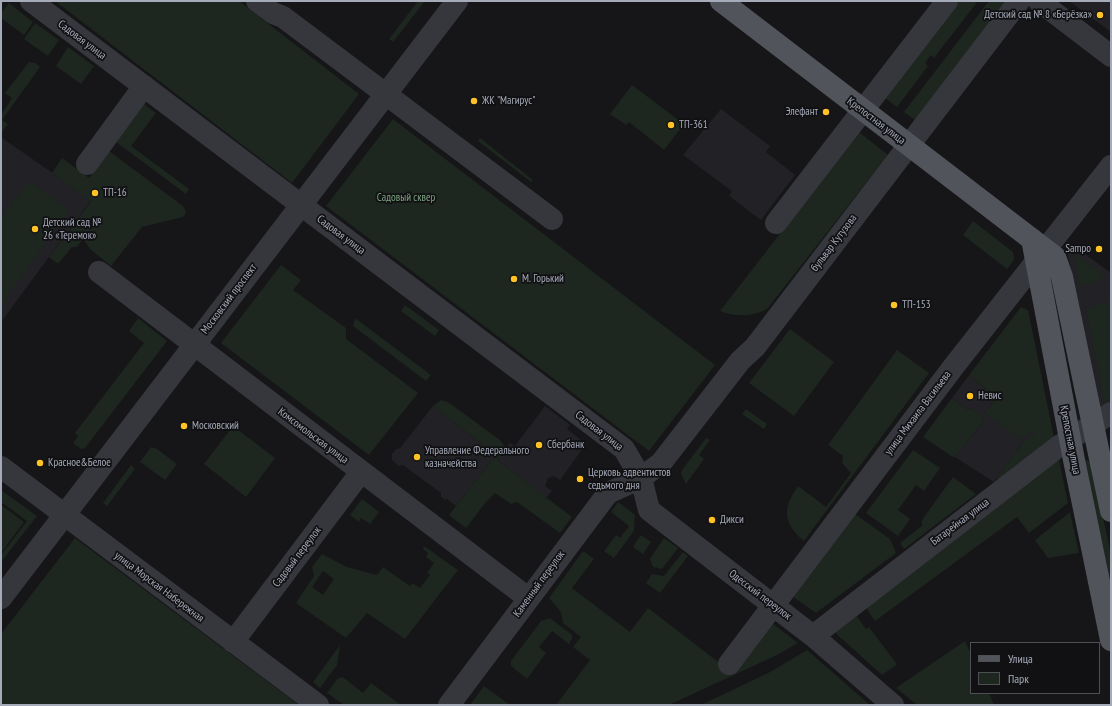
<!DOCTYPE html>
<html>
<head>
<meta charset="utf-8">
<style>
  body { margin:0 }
  #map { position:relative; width:1112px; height:706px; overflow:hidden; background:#161618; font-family:"PT Sans Narrow",sans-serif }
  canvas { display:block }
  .frame { position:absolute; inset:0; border:2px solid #a6abb9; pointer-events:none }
  .legend { position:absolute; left:970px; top:642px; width:130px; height:52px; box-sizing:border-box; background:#111113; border:1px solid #4d4f55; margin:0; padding:5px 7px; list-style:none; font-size:12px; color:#a6abb9 }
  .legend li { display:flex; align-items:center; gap:8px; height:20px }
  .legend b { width:20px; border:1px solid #4d4f55 }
</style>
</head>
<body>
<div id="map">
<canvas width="1112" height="706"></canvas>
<div class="frame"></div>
<ul class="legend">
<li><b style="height:5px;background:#52545c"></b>Улица</li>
<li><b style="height:11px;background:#1d261f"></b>Парк</li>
</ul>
</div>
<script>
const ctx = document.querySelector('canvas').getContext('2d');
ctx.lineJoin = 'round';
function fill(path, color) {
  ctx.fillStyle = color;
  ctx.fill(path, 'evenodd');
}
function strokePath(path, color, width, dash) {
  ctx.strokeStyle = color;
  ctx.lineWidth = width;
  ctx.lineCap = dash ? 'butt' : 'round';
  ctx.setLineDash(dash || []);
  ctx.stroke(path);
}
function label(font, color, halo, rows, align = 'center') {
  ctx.font = font + ' "PT Sans Narrow",sans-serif';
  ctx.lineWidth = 3.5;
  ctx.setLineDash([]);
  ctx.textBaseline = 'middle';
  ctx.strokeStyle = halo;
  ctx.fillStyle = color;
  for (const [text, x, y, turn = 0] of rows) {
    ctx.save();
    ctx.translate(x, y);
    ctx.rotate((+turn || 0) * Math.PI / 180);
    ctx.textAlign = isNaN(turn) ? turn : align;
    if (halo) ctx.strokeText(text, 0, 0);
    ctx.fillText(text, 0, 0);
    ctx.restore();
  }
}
fill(new Path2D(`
  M1069 1H1111V32Z
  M721 109 770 146 766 152 795 175 761 220 729 196 732 191 683 155Z
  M1 137 91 200 1 322Z
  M1067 241 1111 273V404L1098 413 1066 244Z
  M969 375 997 397 985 413 1033 431 1036 434 1024 441 994 482 955 457 985 419 970 408 968 410 952 398Z
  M433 406 496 455 456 506 447 499 445 500 441 497V493L403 465 399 466 392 460V454L396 449 400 448Z
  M545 406 570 425 567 429 586 444 560 480 554 476 548 478 545 486 552 491 546 498 497 460 510 443 515 446Z`), '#222125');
fill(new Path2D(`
  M55 1H239L359 94 292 183Z
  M418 1H425L393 42 389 39Z
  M959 1H978L934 58 931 55 925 63 928 66 897 107 885 98Z
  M989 1H1007L915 120 904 112Z
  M9 3 33 22 24 35 1 18V13Z
  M35 23 59 40 48 56 24 39Z
  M68 47 94 66 81 84 56 66Z
  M29 62 35 63 40 67 2 120 8 124 1 133V115L12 98 5 93Z
  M632 85 684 124 664 150 629 122 626 125 610 114Z
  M144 104 156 113 131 146 189 189 186 194 116 142Z
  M393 119 715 365 649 451 326 206Z
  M859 132 888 155 767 309C753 317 735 317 720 311Z
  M480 138 533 180 531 182 478 141Z
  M109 151 183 206C186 211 187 213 183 217L142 227 111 266 91 250 83 239 77 247H72L58 264 49 257 91 201 52 173 62 158 89 178Z
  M29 181 69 210 1 305V218Z
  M973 221 1013 252 1014 260 1007 269 963 235Z
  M1073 253 1105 276 1097 282 1079 285Z
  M281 265 301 280 293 290 346 328V339L418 393 369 455 221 343Z
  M1111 299V398L1104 403 1086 308 1107 303Z
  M405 305 439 330 435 336 401 311Z
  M1021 307 1028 310 1054 437 999 479H996L1024 441 1035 434 1033 431 1020 439 985 413 997 397 969 375Z
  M138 318 167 341 85 448 81 449 73 443 78 436 75 433 144 343 129 331Z
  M355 318 431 375 426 381 353 326Z
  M790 329 834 362 794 416 749 383Z
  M897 350 929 373 804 541C783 523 782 509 798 486L826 507 851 473 842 463 843 456 828 445Z
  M952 398 968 410 971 408 985 419 955 457H953L923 437Z
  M441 400 448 402 500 440 506 448 497 460 572 517 560 533 517 502 511 504 495 493 486 502 466 528 449 515 496 455 433 406Z
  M746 409 767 424 764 429 742 414Z
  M233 426 275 458 246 497 204 464Z
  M706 438 710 440 699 455 704 459 686 484 681 474 682 470Z
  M151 447 157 449 177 464 165 480 140 462Z
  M913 450 940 468 924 491 916 485 898 510 910 519 898 536 866 513Z
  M1058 455 1068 503 1029 533 1017 517 875 621 864 605Z
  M1087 460 1091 463 1111 554V599L1085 461Z
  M131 465 135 469 107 506 103 503Z
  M953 477 976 494 904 549 900 543 922 526V520Z
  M1 490 37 516 1 562V555L27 521 1 502Z
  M362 499 379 512 370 524 361 518 359 522 350 515Z
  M618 502 635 515 634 531 614 558 604 551 616 535 620 538 629 526 611 512Z
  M1 505 24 522 1 553Z
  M1070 512 1079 553 1048 558 1035 540Z
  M855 514 890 539 896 553 816 613 792 596Z
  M641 535 651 542 643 554 633 547Z
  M75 538 299 705H1V634Z
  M664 538 678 548 662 569 653 567 650 559Z
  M424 546 458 570 405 639 367 613 346 638 296 603 314 576 312 567 322 554 347 567 377 575 383 567 410 586 413 583 420 588 430 575 427 573 434 563 426 557 428 553 423 549ZM323 571 334 579 323 595 312 587Z
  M583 551 594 559 572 588 630 632 648 608 717 661 736 668 772 623 798 643 777 655 669 705H556L590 660 573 647 581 637 563 623 561 612 549 598Z
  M683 552 688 556 660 593 646 583 652 574 664 576Z
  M854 613 866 629 869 627 896 663V665L882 675 832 630Z
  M550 618 572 635V639L569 644 552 631 539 647 546 653 527 679 511 666V661L541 621Z
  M965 641 971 654V693H989L994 705H917L896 688Z
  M340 645 337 665 320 688 313 682Z
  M807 650 870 705H701L770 672Z
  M343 677 363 693 371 683 401 705H344L327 693 338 678Z
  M484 686 510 705H470Z`), '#1d261f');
strokePath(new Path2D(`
  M31 1 624 449 641 478 649 510 813 636 893 705
  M257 1 273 13 283 17 552 219
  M1039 1 1111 56
  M87 164 144 86
  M776 223 947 1
  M99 272 528 598
  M1 467 318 705
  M1 598 457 1
  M813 636 1059 446 1111 413
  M233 642 361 472
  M729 664 954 366 1111 166
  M449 705 608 493 641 478 661 463 740 361 755 347 1019 1`), '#36373d', 22);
strokePath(new Path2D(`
  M721 1 1055 257 1062 277 1111 511
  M1032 239 1074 460 1111 640`), '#52545c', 22);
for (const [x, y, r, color] of [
  [1100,15,4,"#ffc326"],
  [474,101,4,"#ffc326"],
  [826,112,4,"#ffc326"],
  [671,125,4,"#ffc326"],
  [95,193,4,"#ffc326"],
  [35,229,4,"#ffc326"],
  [1099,249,4,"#ffc326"],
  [514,279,4,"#ffc326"],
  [894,305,4,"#ffc326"],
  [970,396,4,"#ffc326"],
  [184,426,4,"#ffc326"],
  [539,445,4,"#ffc326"],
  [417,457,4,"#ffc326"],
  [40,463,4,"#ffc326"],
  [580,479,4,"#ffc326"],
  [712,520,4,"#ffc326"]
]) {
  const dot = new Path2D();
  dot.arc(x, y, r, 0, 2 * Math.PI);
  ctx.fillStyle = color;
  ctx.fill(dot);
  strokePath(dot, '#111113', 1.5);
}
label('11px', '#a6abb9', '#111113', [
  ["Детский сад № 8 «Берёзка»",1092,15,"right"],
  ["ЖК \"Магирус\"",482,101],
  ["Элефант",818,112,"right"],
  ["ТП-361",679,125],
  ["ТП-16",103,193],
  ["Детский сад №",43,223],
  ["26 «Теремок»",43,236],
  ["Sampo",1091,249,"right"],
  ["М. Горький",522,279],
  ["ТП-153",902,305],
  ["Невис",978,396],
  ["Московский",192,426],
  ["Сбербанк",547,445],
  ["Управление Федерального",425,451],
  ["казначейства",425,464],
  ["Красное&Белое",48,463],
  ["Церковь адвентистов",588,473],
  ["седьмого дня",588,486],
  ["Дикси",720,520]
], 'left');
label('11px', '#a6abb9', '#111113', [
  ["Садовая улица",82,40,37],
  ["Крепостная улица",876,121,37],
  ["Садовая улица",341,235,37],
  ["бульвар Кутузова",834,243,-53],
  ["Московский проспект",229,299,-53],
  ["улица Михаила Васильева",918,413,-53],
  ["Садовая улица",599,431,38],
  ["Комсомольская улица",313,436,37],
  ["Крепостная улица",1070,440,79],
  ["Батарейная улица",960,522,-37],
  ["Садовый переулок",297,557,-53],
  ["Каменный переулок",539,584,-54],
  ["улица Морская Набережная",159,587,37],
  ["Одесский переулок",760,595,37]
]);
label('11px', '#7ca581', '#111113', [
  ["Садовый сквер",406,198]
]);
</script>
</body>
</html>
